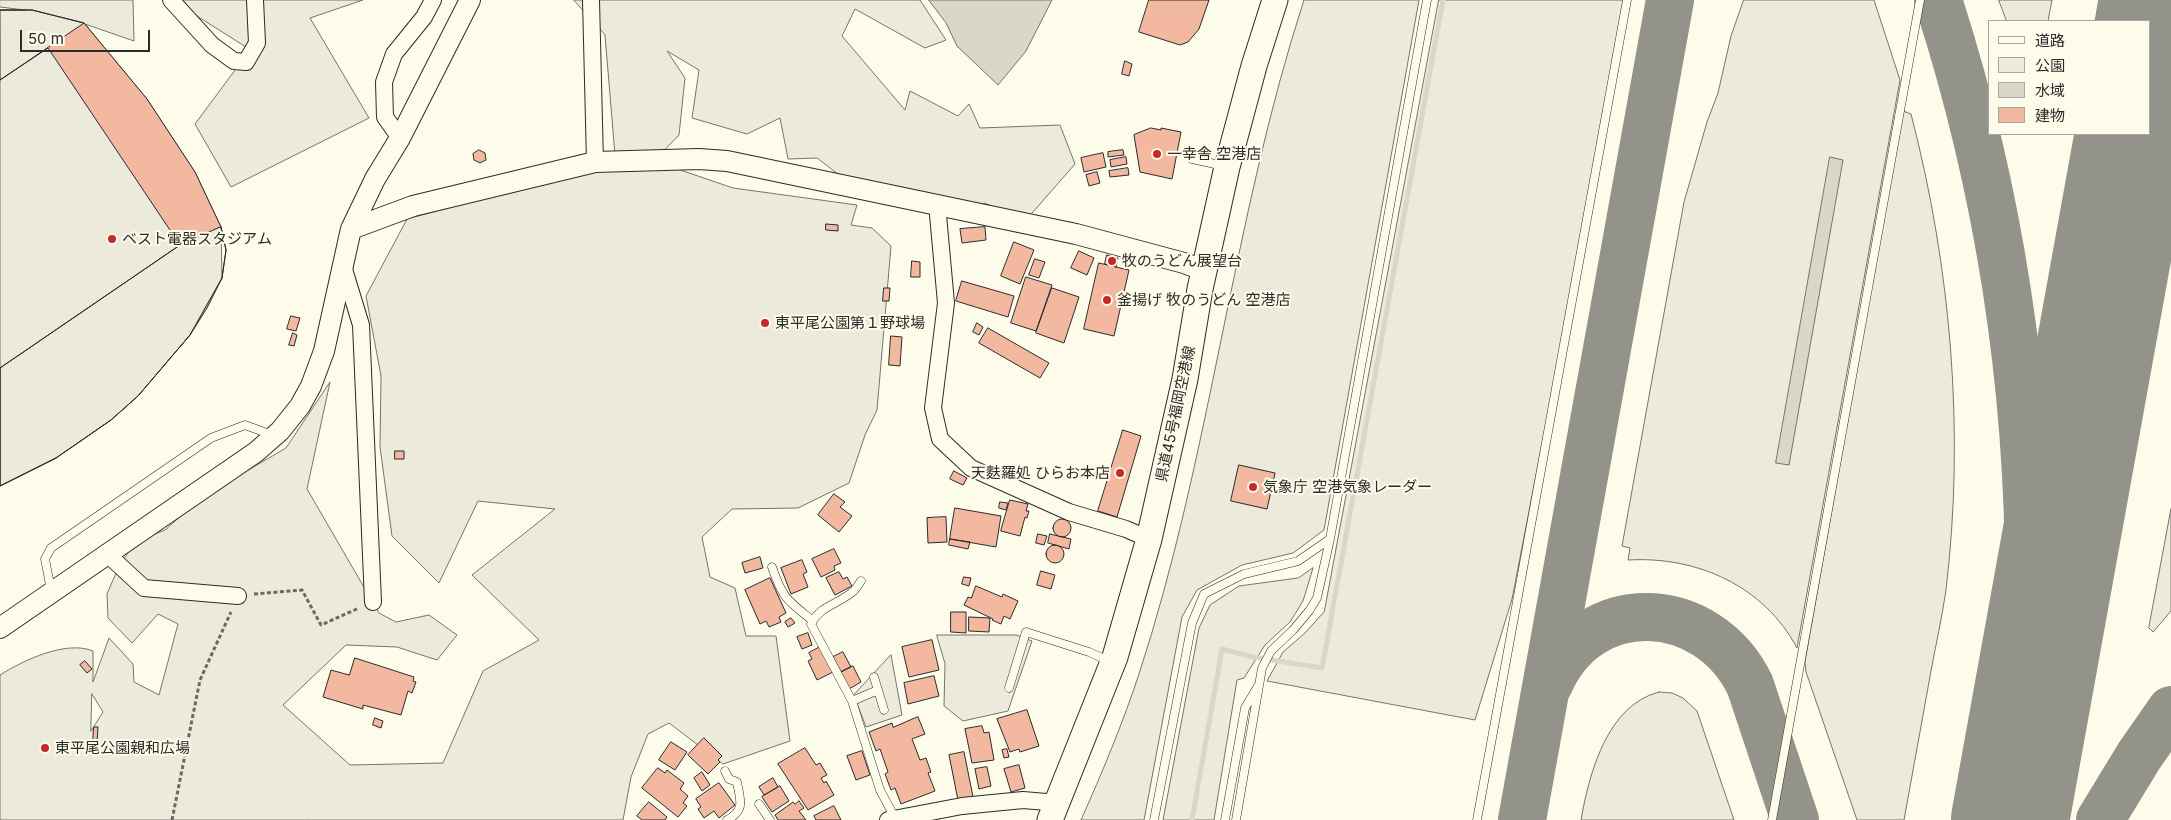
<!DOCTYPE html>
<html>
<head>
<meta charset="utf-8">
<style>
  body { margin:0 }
  #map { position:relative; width:2171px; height:820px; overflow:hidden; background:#fdfbea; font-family:Inter,"Noto Sans JP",sans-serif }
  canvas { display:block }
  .legend { position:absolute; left:1988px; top:20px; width:162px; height:115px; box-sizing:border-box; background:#fdfbea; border:1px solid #a9a89e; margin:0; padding:6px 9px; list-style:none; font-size:15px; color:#2b2b2b }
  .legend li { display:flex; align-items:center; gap:10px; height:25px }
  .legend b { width:25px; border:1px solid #a9a89e }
  .scale { position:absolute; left:20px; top:30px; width:130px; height:22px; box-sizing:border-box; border:2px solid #2b2b2b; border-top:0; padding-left:6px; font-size:15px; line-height:18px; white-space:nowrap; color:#2b2b2b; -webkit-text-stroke:4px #fdfbea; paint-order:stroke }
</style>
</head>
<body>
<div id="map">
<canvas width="2171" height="820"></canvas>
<ul class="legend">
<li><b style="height:6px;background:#fdfbea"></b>道路</li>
<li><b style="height:14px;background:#ecebdb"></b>公園</li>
<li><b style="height:14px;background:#d8d7c9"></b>水域</li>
<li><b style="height:14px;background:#f2b8a0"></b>建物</li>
</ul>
<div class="scale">50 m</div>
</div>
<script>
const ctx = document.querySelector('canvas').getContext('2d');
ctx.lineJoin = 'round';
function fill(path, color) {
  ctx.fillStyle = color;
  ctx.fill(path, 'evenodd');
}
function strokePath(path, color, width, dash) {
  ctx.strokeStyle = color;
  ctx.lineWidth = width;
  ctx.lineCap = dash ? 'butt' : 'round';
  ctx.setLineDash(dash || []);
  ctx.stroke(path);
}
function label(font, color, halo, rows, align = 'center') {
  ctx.font = font + ' Inter,"Noto Sans JP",sans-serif';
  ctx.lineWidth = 4;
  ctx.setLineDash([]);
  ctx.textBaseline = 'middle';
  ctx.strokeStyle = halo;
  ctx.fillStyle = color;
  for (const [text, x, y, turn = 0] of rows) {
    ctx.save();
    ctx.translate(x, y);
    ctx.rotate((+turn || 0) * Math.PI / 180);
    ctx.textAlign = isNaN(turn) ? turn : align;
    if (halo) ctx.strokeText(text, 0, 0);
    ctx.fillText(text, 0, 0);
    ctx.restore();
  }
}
const green = new Path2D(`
  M0 0H133L134 41 85 24 147 99 195 172 221 227 222 278 190 335 138 396 111 420 56 458 0 486V10H25L0 7Z
  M172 0H363L310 18 369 118 231 187 195 124 250 50Z
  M574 0H920L946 40 925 48 855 9 842 36 905 110 910 91 958 116 969 104 980 128 1060 125 1075 164 1026 220 984 203 972 217 860 191 817 158 788 159 780 118 747 134 692 118 699 70 667 51 685 78 679 135 654 161 733 188 857 205 851 225 872 228 891 246 877 410 865 435 849 483 798 508 732 509 702 537 710 577 735 588 746 636H776L790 741 723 764 669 723 648 734 631 777 623 820H0V675C24 660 66 640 93 651V682L109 638 133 664 134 682 159 695 178 624 158 614 132 643 108 618 107 594 116 573 130 549 145 538 165 530 202 497 286 448 330 382 307 489 379 613 396 622 429 615 457 635 437 660 397 647 346 645 283 705 350 765 443 763 483 671 539 640 472 575 555 509 478 501 439 583 392 536 380 447 381 376 366 296 407 219 558 178 615 155 605 35ZM92 694 103 712 91 731Z
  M1304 0H1419L1324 530 1293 553 1242 565 1197 590 1182 617 1144 820H1081C1102 773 1122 725 1138 677 1211 456 1232 221 1304 0Z
  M1439 0H1625L1579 253 1512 599 1475 720 1267 681 1283 652 1305 633 1324 612Z
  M1744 0H1874L1900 80 1797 648C1764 586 1697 556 1628 560L1630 548 1622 546 1684 202 1707 122 1718 93 1731 36Z
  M1999 0H2052L2048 21H2007Z
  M1903 111 1911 114C1951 268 1965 431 1946 590 1942 617 1936 644 1931 671 1922 721 1913 770 1904 820H1857L1806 672 1805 662Z
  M2171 509V611L2153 632 2149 628Z
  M1313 568 1303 601 1290 622 1265 645 1244 678 1237 680 1214 820H1163L1199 628 1210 605 1239 586 1298 578Z
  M1659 692 1672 693 1683 698 1697 711 1734 820H1581C1589 774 1607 705 1659 692Z`);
fill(green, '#ecebdb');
strokePath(green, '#74746e', 1);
const parking = new Path2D(`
  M937 635H1016L1032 641 1008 711 963 721 944 706 945 664Z
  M891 655 902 715 866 727 854 695Z`);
fill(parking, '#eceadb');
strokePath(parking, '#74746e', 1);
const water = new Path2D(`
  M929 0H1052L1026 51 998 85 957 46 946 23Z
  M1830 157 1843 160 1789 465 1776 463Z`);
fill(water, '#d8d7c9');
strokePath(water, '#74746e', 1);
strokePath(new Path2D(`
  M1192 820 1222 649 1253 657 1322 668 1443 0`), '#d8d7c9', 5);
strokePath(new Path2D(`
  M1938 0C2000 192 2030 391 2029 593 2028 664 2021 735 2013 806
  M2073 470C2099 375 2129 282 2171 194
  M1549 684C1589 591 1708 598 1750 685L1795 820
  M1522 820 1670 0
  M2100 820 2139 756 2171 710`), '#94938a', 48);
strokePath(new Path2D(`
  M2150 47 2158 0
  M2010 820 2134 134`), '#94938a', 118);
const building = new Path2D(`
  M1149 0H1209L1199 29 1188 42 1180 45 1139 32Z
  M0 10H32L84 23 147 99 195 172 221 227 226 250 222 278 207 308 190 335 138 396 111 420 56 458 0 486V368L180 245 48 48 0 80Z
  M0 10H32L84 23 0 80Z
  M1125 61 1132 64 1129 76 1122 74Z
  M1151 128 1161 130V128L1181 132 1172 179 1140 172 1134 135Z
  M479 150 485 153 486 160 480 163 474 160 473 154Z
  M1123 150 1124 155 1108 157V152Z
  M1103 153 1106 167 1084 172 1081 158Z
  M1126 157 1127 164 1111 167 1110 160Z
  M1128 168 1129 175 1110 177 1109 171Z
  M1097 172 1100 183 1089 186 1086 175Z
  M826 224 838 225V231L826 230Z
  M221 227 226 250 222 278 190 335 138 396 111 420 56 458 0 486V368L180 245Z
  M985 227 986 240 962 243 960 229Z
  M1014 242 1034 250 1020 284 1001 276Z
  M1079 251 1094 258 1087 275 1071 268Z
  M1107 255 1118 258 1116 267 1105 264Z
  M1035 259 1045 262 1039 278 1029 275Z
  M912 261 920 262V277H911Z
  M1099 263 1129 270 1114 336 1084 329Z
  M1026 277 1052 285 1036 331 1011 323Z
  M962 281 1014 296 1008 317 956 301Z
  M884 288H890L889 301H883Z
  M1052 288 1079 297 1064 343 1036 333Z
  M291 316 300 318 296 331 287 329Z
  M977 323 983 327 979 335 973 332Z
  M988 328 1049 363 1040 378 979 343Z
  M293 333 297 335 294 346 289 345Z
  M891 336 902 337 900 366 889 365Z
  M1123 430 1141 436 1117 517 1098 511Z
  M395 451H404V459H395Z
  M1239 465 1275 473 1267 509 1231 501Z
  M954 471 967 478 963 485 950 479Z
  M834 494 845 502 840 507 852 516 839 532 818 515Z
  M1010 500 1028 504 1026 511H1029L1027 518 1025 517 1020 536 1001 531Z
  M1000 502 1008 503 1006 510 999 508Z
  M955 508 1001 516 996 547 950 539Z
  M946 517 947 542 928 543 927 518Z
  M1053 528a9 9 0 1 1 18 0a9 9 0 1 1-18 0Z
  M1038 534 1047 536 1044 545 1036 543Z
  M1050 534 1071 539 1069 549 1048 543Z
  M950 539 970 542 968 549 949 545Z
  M1046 554a9 9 0 1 1 18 0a9 9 0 1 1-18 0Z
  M834 549 841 563 834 566 835 570 821 577 812 559Z
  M760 557 763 568 745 573 742 563Z
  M802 560 807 572 803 574 808 587 791 594 781 568Z
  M1041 571 1055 575 1051 589 1037 585Z
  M839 572 843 579 847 577 852 586 835 595 826 578Z
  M964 577 971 578 969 586 962 584Z
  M770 578 786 613 779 617 781 622 769 627 766 621 760 624 745 590Z
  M976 586 1002 597 1003 594 1018 601 1010 619 1004 616 1001 624 992 620 993 619 964 605 968 597 971 598Z
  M951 612H966V633L951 632Z
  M969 617 990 618 989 632 969 631Z
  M791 618 795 623 788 627 785 622Z
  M808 633 812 645 802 649 797 637Z
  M932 640 939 670 909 677 902 647Z
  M820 647 833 672 817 680 808 661 812 659 809 653Z
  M843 652 851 667 841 672 833 657Z
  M355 658 414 677 413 681 416 682 412 693 408 691 401 715 363 705V709L323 697 331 670 349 675Z
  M85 661 92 669 87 673 80 665Z
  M853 666 861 682 849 689 841 672Z
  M934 676 939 696 908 704 904 683Z
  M1027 710 1039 746 1020 752 1019 749 1010 752 997 719Z
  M918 717 925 734 912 739 920 760 926 758 931 772 928 773 935 791 901 804 895 788 891 790 885 774 888 772 880 749 876 751 869 732 892 723 893 727Z
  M375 718 383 721 381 728 373 725Z
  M982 726 984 733 989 732 994 760 972 763 965 729Z
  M94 727H98L97 743H93Z
  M704 738 722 756 718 760 720 762 708 774 688 755Z
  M671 742 687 752 675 770 659 760Z
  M805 748 816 765 820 763 827 775 821 778 824 783 826 781 834 795 808 810 778 764Z
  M1007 749 1009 757 1004 758 1002 750Z
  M862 751 870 775 856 780 847 756Z
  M964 752 973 797 958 800 949 755Z
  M1019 765 1025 788 1011 792 1004 769Z
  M987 767 991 786 979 789 975 769Z
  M658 768 665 773 667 770 684 783 680 789 688 796 683 803 687 806 678 817 642 788Z
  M702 772 710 785 702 791 694 778Z
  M773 778 778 787 764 795 759 787Z
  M719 783 735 805 719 818 714 811 704 818 698 809 701 807 696 799Z
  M780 786 789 801 772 812 762 797Z
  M799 801 804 808 799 811 806 820H778L775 815 793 802 795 804Z
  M649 802 667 817 665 820H642L637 816Z
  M834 806 841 820H816L814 816Z`);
fill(building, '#f2b8a0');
strokePath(building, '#2b2b2b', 1);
const service = new Path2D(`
  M1192 159 1224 166
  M772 567C783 599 787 600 813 621
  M861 581C858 585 855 591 851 593 836 605 820 606 811 624L852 701 880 790 895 818
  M51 590 45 559 51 548 211 438 245 425 272 435
  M874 677 884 710
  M1009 688 1026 632 1089 652 1111 662
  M852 701 878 690
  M725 771 729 779 737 782C740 800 746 810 727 820
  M759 804 770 820
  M1154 820 1192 623 1204 594 1244 574 1298 561 1330 539 1427 0
  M1225 820 1245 708 1258 686
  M1236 820 1262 668 1271 651 1293 630 1309 611 1317 598 1330 539
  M1477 820 1627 0
  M1772 820 1920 0`);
const minor = new Path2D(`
  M171 0 212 45 234 61 246 62 257 43 255 0
  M591 0 595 162
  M400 138 385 117 384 82 394 54 424 17 433 0
  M937 204 946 303 933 408 940 439 971 468 1069 512 1126 529 1149 539
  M343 266 361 325 373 602
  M106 553 144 588 238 596
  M888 820 962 806 1023 800 1058 803`);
const tertiary = new Path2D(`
  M351 229 413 206 595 162 699 159 727 161 1076 234 1184 263 1203 270
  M0 628 256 452 280 431 300 406 311 386 324 351 351 229 375 179 400 138 470 0`);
const primary = new Path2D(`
  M1050 820 1115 657 1149 539 1185 379 1200 289 1227 167 1254 66 1275 0`);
strokePath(service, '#2b2b2b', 9);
strokePath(minor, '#2b2b2b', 18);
strokePath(tertiary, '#2b2b2b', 22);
strokePath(primary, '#2b2b2b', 27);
strokePath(new Path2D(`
  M254 594 302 590 321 625 359 608
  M172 820 200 680 231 612`), '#6a6964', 3, [4, 2.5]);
strokePath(service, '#fdfbea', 8);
strokePath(minor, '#fdfbea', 16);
strokePath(tertiary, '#fdfbea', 20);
strokePath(primary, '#fdfbea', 25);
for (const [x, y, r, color] of [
  [1157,154,5,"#c62828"],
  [112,239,5,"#c62828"],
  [1112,261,5,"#c62828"],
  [1107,300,5,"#c62828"],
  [765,323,5,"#c62828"],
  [1120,473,5,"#c62828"],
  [1253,487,5,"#c62828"],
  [45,748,5,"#c62828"]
]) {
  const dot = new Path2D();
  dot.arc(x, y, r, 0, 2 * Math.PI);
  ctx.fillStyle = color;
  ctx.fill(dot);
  strokePath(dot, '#fdfbea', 2);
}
label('15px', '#2b2b2b', '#fdfbea', [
  ["一幸舎 空港店",1167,154],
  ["ベスト電器スタジアム",122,239],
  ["牧のうどん展望台",1122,261],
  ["釜揚げ 牧のうどん 空港店",1117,300],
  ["東平尾公園第１野球場",775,323],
  ["天麩羅処 ひらお本店",1110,473,"right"],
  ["気象庁 空港気象レーダー",1263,487],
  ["東平尾公園親和広場",55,748]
], 'left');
label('15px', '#2b2b2b', '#fdfbea', [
  ["県道45号福岡空港線",1176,414,-78]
]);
</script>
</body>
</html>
